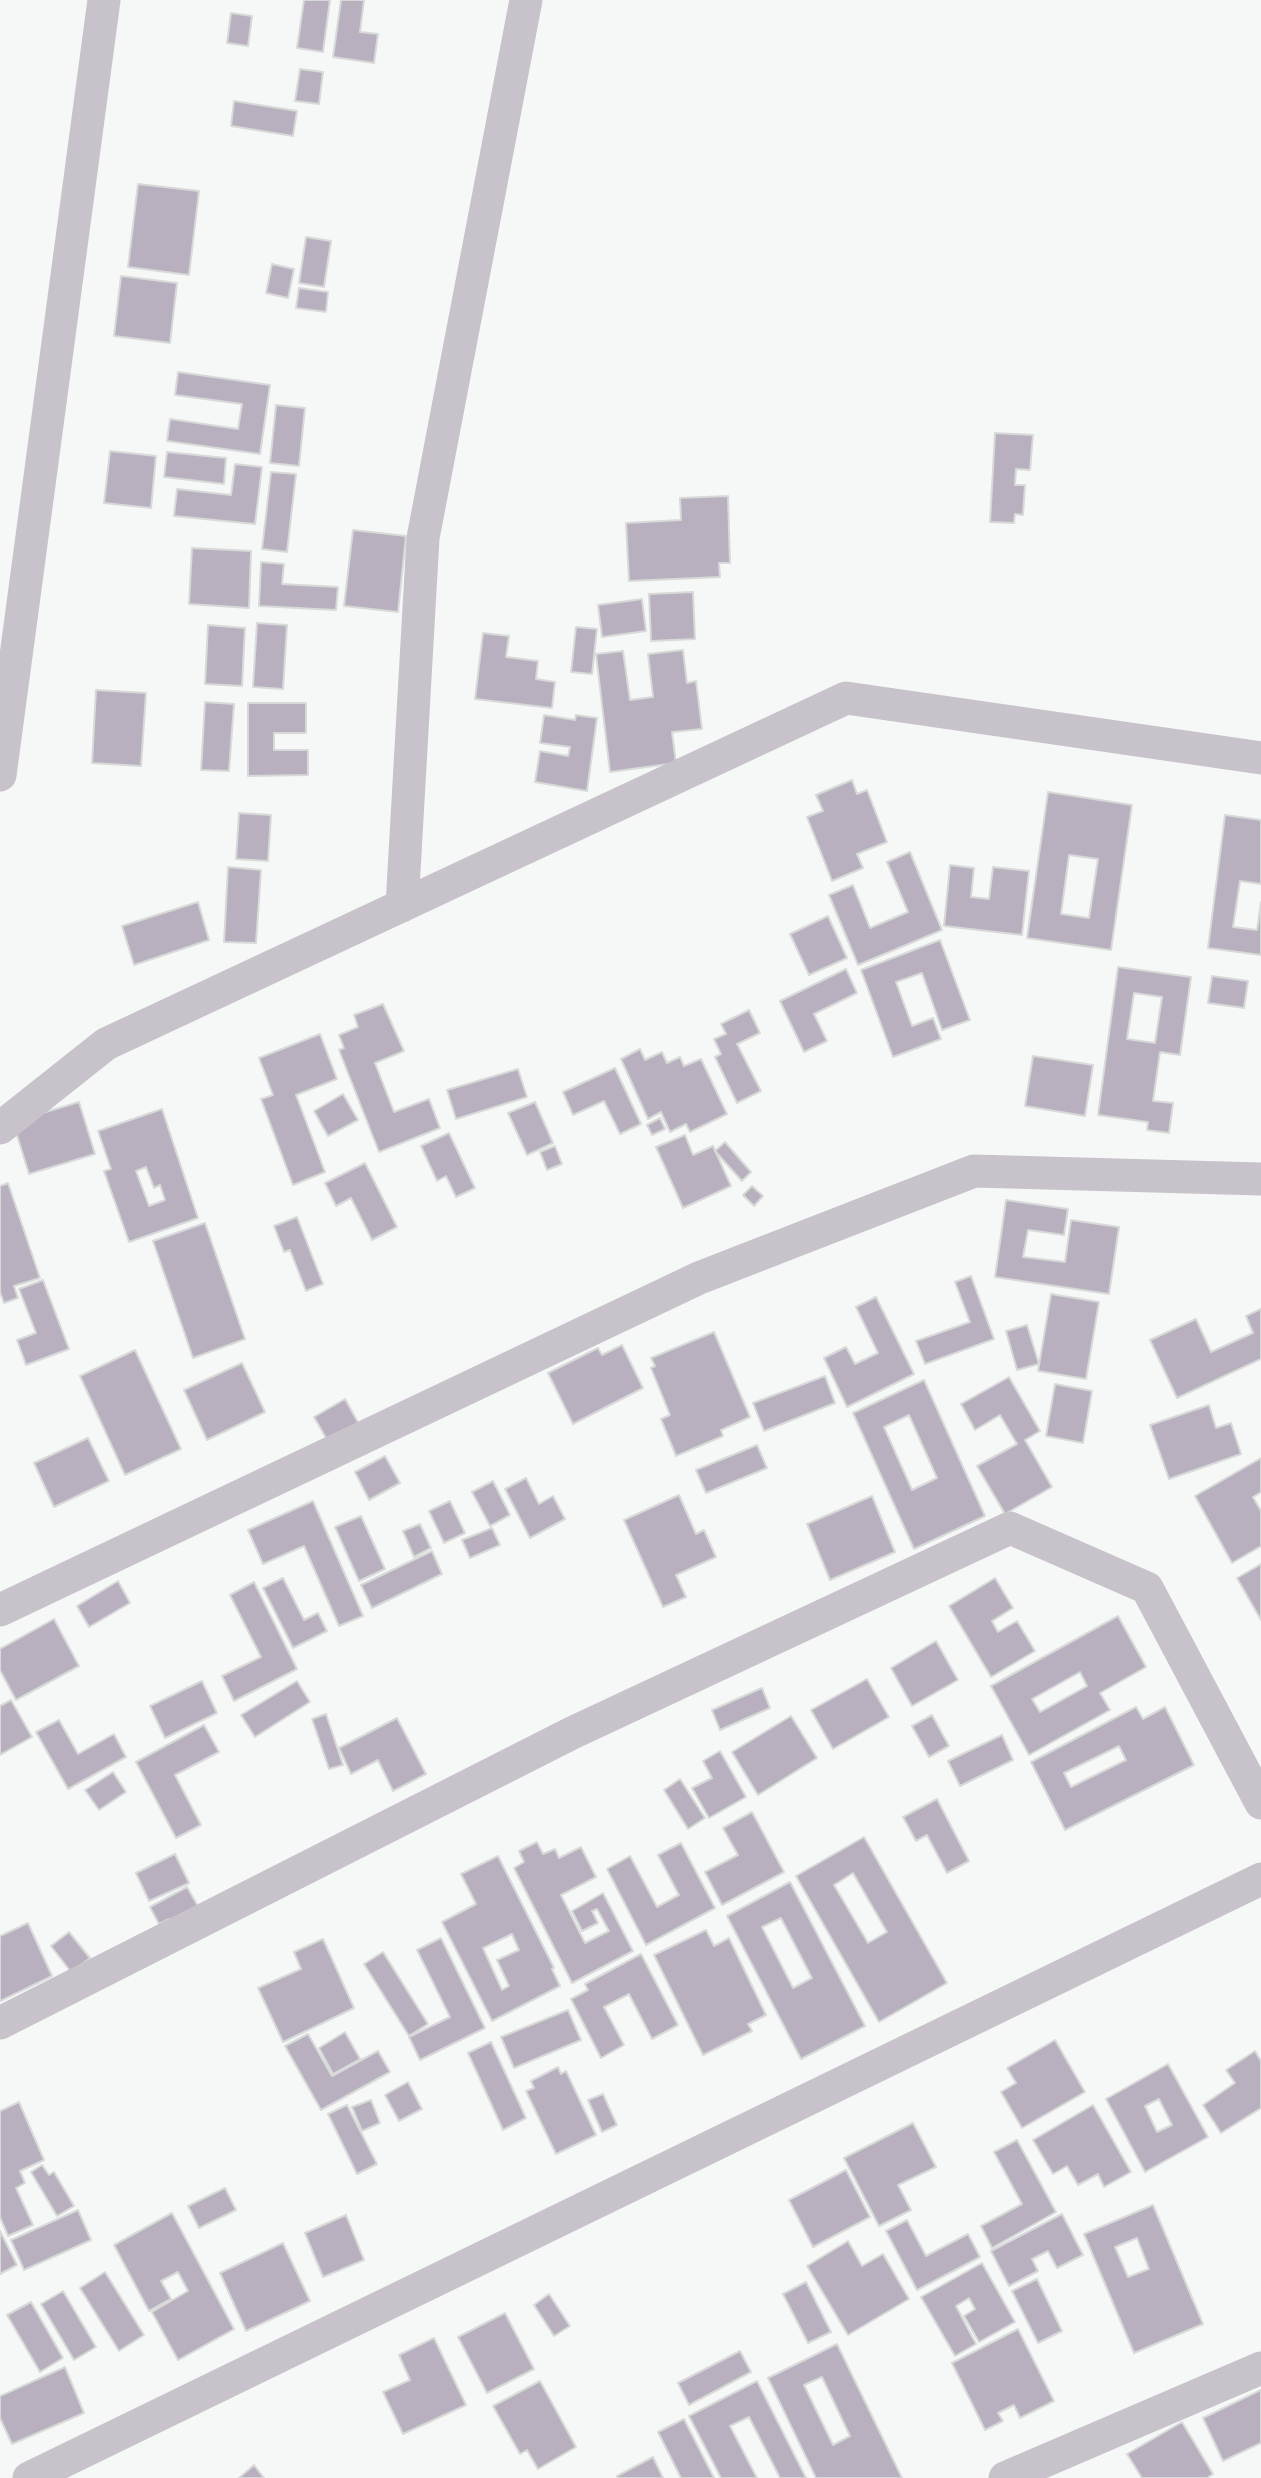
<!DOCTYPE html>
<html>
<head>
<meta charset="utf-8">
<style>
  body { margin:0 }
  canvas { display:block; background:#f5f8f6 }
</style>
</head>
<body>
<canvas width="1261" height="2478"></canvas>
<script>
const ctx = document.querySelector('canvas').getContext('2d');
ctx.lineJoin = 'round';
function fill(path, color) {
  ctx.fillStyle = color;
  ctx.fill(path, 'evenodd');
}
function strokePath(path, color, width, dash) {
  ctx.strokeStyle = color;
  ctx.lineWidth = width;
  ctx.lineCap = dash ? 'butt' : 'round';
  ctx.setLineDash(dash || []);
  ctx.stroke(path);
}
const building = new Path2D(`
  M304 0H330L323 52 297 48Z
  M341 0H364L360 32 378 34 374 63 333 57Z
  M231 13 252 16 248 46 227 43Z
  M300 69 323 72 319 104 295 101Z
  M234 101 297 111 293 136 231 126Z
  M138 184 199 191 189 275 128 267Z
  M306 237 331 241 324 287 299 283Z
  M272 264 294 269 288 298 266 293Z
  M121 276 177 283 170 343 114 336Z
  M299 288 328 292 326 312 296 308Z
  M178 372 270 385 260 454 167 441 170 419 238 429 242 404 175 395Z
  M276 405 305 408 299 466 270 463Z
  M995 433 1033 435 1030 470 1016 469 1015 485H1025L1023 515 1015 514 1014 523 990 522Z
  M110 451 156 456 151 508 104 503Z
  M167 452 226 458 224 484 164 477Z
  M235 464 262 467 255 524 174 516 177 489 231 495Z
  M271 472 296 474 287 552 262 549Z
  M728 496 730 563H719L720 577 629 581 626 523 681 520 680 498Z
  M353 530 406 536 398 612 344 606Z
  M192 548 251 551 249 608 189 604Z
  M261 562 284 564 282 584 338 587 336 610 259 606Z
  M693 592 695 639 651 641 649 594Z
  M642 599 646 631 602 637 598 605Z
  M257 623 287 625 283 689 253 687Z
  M208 625 245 628 242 686 205 684Z
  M576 627 597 629 592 674 571 672Z
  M483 633 509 636 506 657 538 661 536 679 555 682 552 708 475 699Z
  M683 650 687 683 696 681 702 729 672 732 676 763 610 772 596 654 623 651 630 700 653 697 648 654Z
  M96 690 146 693 141 766 92 763Z
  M205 702 234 704 229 771 201 770Z
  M248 703H306V733H274V750H308V775L248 776Z
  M544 715 575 720 576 715 597 718 587 791 535 782 540 751 568 756 570 747 540 743Z
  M852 780 857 794 867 790 887 842 857 854 863 868 832 881 807 817 823 811 816 795Z
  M1048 792 1132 805 1111 950 1027 938ZM1069 855 1098 859 1089 918 1061 914Z
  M239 813 271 815 268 861 236 859Z
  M1225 815 1261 820V884L1240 881 1233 927 1257 930 1261 902V955L1208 948Z
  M910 852 942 930 858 965 829 895 853 885 870 928 908 912 887 862Z
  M950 865 974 868 971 897 989 899 993 867 1029 871 1022 935 944 926Z
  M228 867 261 870 256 943 224 942Z
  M198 902 209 940 134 965 122 926Z
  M828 916 847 958 809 975 790 934Z
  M940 940 970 1020 942 1030 922 973 896 982 912 1026 933 1018 941 1039 893 1057 861 970Z
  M1118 967 1191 977 1180 1055 1160 1052 1153 1101 1173 1103 1169 1133 1147 1130 1148 1122 1098 1115ZM1134 993 1162 997 1155 1043 1127 1039Z
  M846 969 857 993 814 1014 827 1041 804 1052 780 1001Z
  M1212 976 1248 981 1244 1008 1208 1003Z
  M383 1004 404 1051 375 1063 394 1112 429 1099 440 1128 379 1152 339 1050 344 1048 339 1035 358 1027 354 1015Z
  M749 1010 760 1033 737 1044 761 1091 737 1103 715 1057 721 1054 714 1039 726 1034 721 1024Z
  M320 1034 337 1079 296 1095 325 1172 293 1185 261 1099 273 1095 259 1058Z
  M640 1049 645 1060 662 1052 667 1063 680 1057 684 1066 701 1059 727 1114 690 1132 686 1124 670 1132 661 1112 648 1119 621 1059Z
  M1033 1056 1093 1065 1085 1116 1025 1106Z
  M615 1068 641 1124 620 1134 604 1101 573 1115 563 1092Z
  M518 1069 527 1097 456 1119 447 1090Z
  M343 1094 358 1120 328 1136 314 1111Z
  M79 1102 95 1154 29 1174 13 1122Z
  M535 1102 553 1143 527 1155 508 1113Z
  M162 1109 198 1218 129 1242 104 1171 111 1169 98 1131ZM146 1167 154 1188 160 1185 165 1200 149 1206 136 1171Z
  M660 1118 665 1129 652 1135 647 1125Z
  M449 1133 475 1188 456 1197 446 1176 437 1181 421 1146Z
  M685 1135 693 1155 713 1146 731 1186 683 1208 656 1147Z
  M725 1142 751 1172 742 1181 715 1151Z
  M555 1146 562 1164 547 1170 540 1152Z
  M365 1163 397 1227 372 1240 351 1198 336 1206 325 1183Z
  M8 1183 40 1278 14 1286 18 1298 4 1303 0 1292V1186Z
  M752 1186 763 1196 754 1206 743 1195Z
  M1006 1200 1068 1209 1064 1235 1028 1230 1023 1257 1065 1262 1071 1220 1119 1227 1109 1294 995 1277Z
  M297 1217 323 1284 306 1291 290 1250 284 1252 274 1226Z
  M205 1223 245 1339 193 1358 153 1241Z
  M971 1276 994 1339 925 1364 916 1341 970 1322 955 1282Z
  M43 1280 69 1349 26 1365 17 1340 36 1333 19 1289Z
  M1051 1294 1099 1302 1086 1379 1038 1371Z
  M876 1297 914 1374 847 1407 824 1358 846 1347 855 1364 878 1353 856 1307Z
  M1261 1309V1359L1177 1398 1150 1340 1196 1319 1211 1352 1253 1333 1246 1316Z
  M1027 1325 1039 1364 1017 1370 1006 1331Z
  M714 1332 750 1417 721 1430 723 1436 676 1456 661 1419 670 1415 651 1368 655 1366 651 1358Z
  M622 1345 643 1388 573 1424 548 1373 598 1348 602 1355Z
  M135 1350 181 1449 125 1475 80 1376Z
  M242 1363 265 1412 207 1440 184 1390Z
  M825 1376 835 1403 764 1431 753 1403Z
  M1009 1377 1040 1431 1025 1440 1052 1487 1005 1514 977 1466 1017 1444 1000 1415 975 1430 961 1404Z
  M924 1380 985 1516 914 1549 853 1413ZM909 1415 937 1478 912 1490 884 1427Z
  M1055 1384 1092 1391 1083 1443 1046 1436Z
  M345 1399 360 1426 329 1443 314 1417Z
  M1209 1405 1216 1428 1231 1423 1241 1454 1169 1479 1150 1425Z
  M88 1438 109 1481 54 1507 34 1463Z
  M757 1445 767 1468 706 1493 696 1470Z
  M385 1456 400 1483 369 1500 355 1472Z
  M1261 1458V1492L1253 1497 1261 1511V1546L1232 1563 1195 1496Z
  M526 1478 539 1504 553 1496 565 1519 530 1538 505 1489Z
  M493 1481 510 1515 490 1526 472 1492Z
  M679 1495 696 1534 704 1530 716 1557 676 1575 686 1597 663 1607 624 1520Z
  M872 1496 895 1552 830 1580 807 1524Z
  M313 1501 363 1616 339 1626 304 1546 263 1564 248 1530Z
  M450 1501 465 1533 444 1543 429 1511Z
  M361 1516 385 1569 359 1581 335 1527Z
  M420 1524 431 1548 414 1557 403 1531Z
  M492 1528 500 1545 470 1558 462 1540Z
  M432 1551 442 1574 372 1608 361 1585Z
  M1261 1564V1620L1237 1578Z
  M283 1578 304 1620 318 1613 327 1631 293 1648 263 1588Z
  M995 1578 1013 1608 992 1621 998 1632 1017 1621 1035 1651 991 1677 949 1606Z
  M118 1581 130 1603 89 1627 77 1606Z
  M254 1582 297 1669 234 1701 222 1676 261 1657 230 1595Z
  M1118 1616 1146 1667 1100 1693 1110 1710 1029 1755 991 1686ZM1080 1672 1087 1686 1040 1712 1032 1699Z
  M54 1619 79 1666 16 1700 0 1670V1649Z
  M936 1641 958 1680 912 1706 891 1668Z
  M867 1679 889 1717 833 1749 811 1710Z
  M202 1681 217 1713 165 1738 150 1706Z
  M297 1681 310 1702 255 1737 241 1715Z
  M762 1688 770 1708 720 1730 712 1710Z
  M11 1700 32 1737 0 1755V1706Z
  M1136 1707 1143 1719 1165 1707 1194 1765 1065 1830 1031 1762ZM1119 1746 1126 1760 1071 1787 1064 1773Z
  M326 1714 343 1765 329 1769 312 1719Z
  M932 1715 949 1746 929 1757 912 1726Z
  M791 1716 817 1758 758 1795 732 1752Z
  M397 1718 426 1774 393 1791 378 1760 351 1774 339 1748Z
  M59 1720 78 1754 114 1734 126 1757 68 1789 36 1732Z
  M204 1725 219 1752 175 1775 201 1825 176 1838 136 1762Z
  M1002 1735 1013 1760 960 1786 948 1761Z
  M720 1751 746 1797 709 1818 692 1788 712 1778 703 1761Z
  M113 1772 126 1792 99 1810 85 1790Z
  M680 1779 705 1818 688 1829 664 1790Z
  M937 1799 969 1861 947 1873 927 1835 916 1841 903 1817Z
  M752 1812 784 1872 722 1905 705 1872 738 1855 723 1828Z
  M864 1837 947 1983 879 2022 796 1876ZM853 1873 887 1932 868 1943 834 1885Z
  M537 1842 543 1854 555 1849 559 1858 581 1847 596 1877 561 1895 585 1943 609 1931 597 1909 592 1911 598 1923 582 1931 572 1911 603 1893 633 1951 572 1983 514 1868 524 1862 519 1851Z
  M681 1843 715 1908 646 1945 607 1869 630 1856 657 1907 679 1895 658 1855Z
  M175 1854 189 1883 149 1901 136 1873Z
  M498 1856 554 1968 552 1969 560 1986 492 2021 442 1922 476 1904 461 1874ZM512 1934 519 1950 497 1960 509 1986 502 1990 483 1948Z
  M790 1882 865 2026 801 2059 727 1916ZM781 1918 812 1978 793 1988 762 1927Z
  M187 1887 199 1908 172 1923 169 1919 159 1924 150 1907Z
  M28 1923 52 1976 0 2001V1936Z
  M706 1930 714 1946 729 1938 766 2015 748 2024 752 2031 703 2055 654 1955Z
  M69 1932 90 1958 71 1972 51 1946Z
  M441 1938 485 2028 420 2060 409 2037 450 2017 417 1950Z
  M323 1939 354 2008 283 2042 258 1988 301 1969 294 1952Z
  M383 1952 428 2024 409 2036 364 1964Z
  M641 1954 678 2025 652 2039 629 1994 604 2007 624 2045 601 2058 571 1999 588 1990 585 1984Z
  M568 2010 581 2040 514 2068 501 2037Z
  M345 2032 360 2059 333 2074 319 2048Z
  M308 2034 332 2076 378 2051 390 2072 321 2110 285 2046Z
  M1055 2040 1085 2092 1022 2128 1001 2092 1016 2083 1007 2068Z
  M491 2042 526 2118 503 2130 468 2053Z
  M1255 2051 1261 2061V2108L1221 2133 1203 2105 1235 2083 1226 2070Z
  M1168 2064 1208 2137 1145 2172 1106 2099ZM1159 2099 1172 2125 1157 2132 1145 2106Z
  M558 2067 561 2074 566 2071 596 2135 556 2154 526 2091 534 2088 531 2081Z
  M408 2082 422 2109 399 2121 385 2095Z
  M603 2094 617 2125 602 2132 588 2100Z
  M371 2100 380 2123 362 2131 352 2107Z
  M19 2102 44 2160 20 2171 25 2183 16 2188 33 2225 8 2236 0 2217V2111Z
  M347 2105 377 2164 357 2174 328 2114Z
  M1093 2105 1131 2172 1104 2187 1098 2174 1078 2185 1067 2166 1053 2174 1033 2140Z
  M913 2123 936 2167 898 2185 911 2210 879 2226 844 2158Z
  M1017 2140 1056 2212 992 2248 981 2226 1022 2204 994 2152Z
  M42 2165 49 2175 54 2172 74 2206 57 2216 31 2172Z
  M846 2170 870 2217 813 2247 789 2200Z
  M225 2188 236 2210 199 2228 188 2206Z
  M1153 2205 1203 2324 1134 2353 1084 2234ZM1137 2238 1149 2269 1128 2277 1115 2247Z
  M78 2210 91 2240 24 2270 11 2240Z
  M172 2213 234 2329 178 2360 152 2312 188 2291 178 2272 161 2281 171 2299 149 2311 114 2245Z
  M1062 2214 1083 2255 1057 2268 1048 2251 1032 2259 1038 2271 1009 2286 991 2251Z
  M346 2215 364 2260 323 2277 305 2233Z
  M907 2220 926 2256 968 2234 980 2257 917 2290 886 2231Z
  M0 2231 17 2265 0 2274Z
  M848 2241 862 2266 883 2254 909 2299 848 2335 807 2266Z
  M283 2243 310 2301 246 2331 220 2273Z
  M982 2263 1015 2322 979 2342 964 2316 975 2309 969 2298 956 2306 976 2344 955 2356 921 2297Z
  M105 2272 144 2335 119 2351 80 2288Z
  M1037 2279 1062 2331 1038 2343 1012 2291Z
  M806 2282 831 2332 808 2343 783 2294Z
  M63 2291 96 2347 74 2360 41 2304Z
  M549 2294 570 2326 554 2336 534 2305Z
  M31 2302 63 2358 40 2372 7 2315Z
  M505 2313 534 2369 487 2393 458 2337Z
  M1018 2329 1054 2401 1020 2418 1014 2405 998 2413 1003 2421 985 2430 952 2363Z
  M434 2338 466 2405 403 2434 383 2392 410 2380 399 2355Z
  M837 2344 902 2478H816L768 2378ZM822 2377 850 2436 833 2445 804 2385Z
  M740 2351 751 2372 689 2405 678 2383Z
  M65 2367 84 2413 12 2444 0 2418V2396Z
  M540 2381 576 2447 538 2469 527 2450 520 2454 493 2406Z
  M757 2381 806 2478H780L749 2417 730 2426 757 2478H721L689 2416Z
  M1261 2390V2443L1223 2461 1203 2418Z
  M684 2419 714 2478H681L658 2432Z
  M1182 2422 1213 2474 1207 2478H1142L1127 2454Z
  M653 2457 663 2478H618L617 2476Z
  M254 2465 264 2478H239Z`);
fill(building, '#b8b0be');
strokePath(building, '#d7dad8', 2);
strokePath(new Path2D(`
  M0 775 104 0
  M402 906 423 538 526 0
  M0 1128 106 1044 846 698 1261 758
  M0 1610 699 1278 974 1171 1261 1179
  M0 2023 572 1733 1010 1528 1147 1588 1261 1803
  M29 2478 1261 1879
  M1005 2478 1261 2368`), '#c8c3cb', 33);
</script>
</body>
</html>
